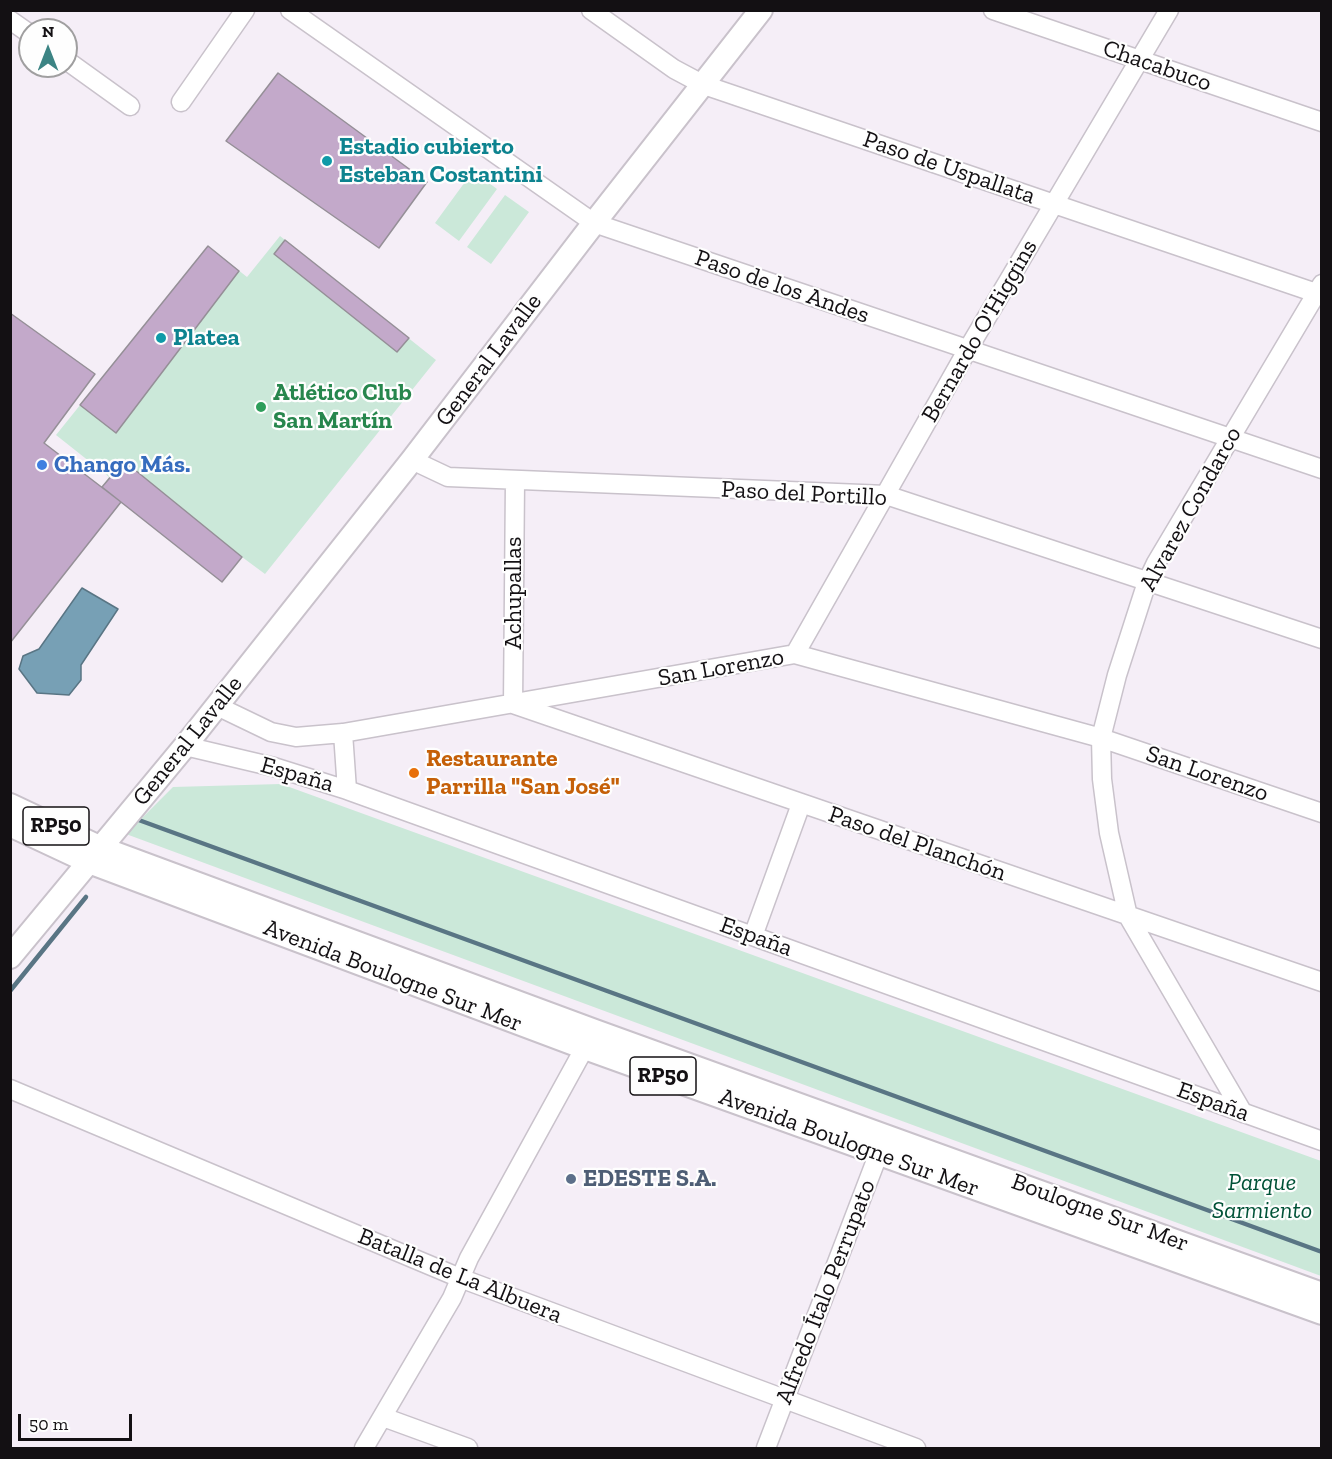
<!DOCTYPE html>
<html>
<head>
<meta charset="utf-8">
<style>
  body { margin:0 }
  #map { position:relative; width:1332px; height:1459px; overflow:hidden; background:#f5eef7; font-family:"Zilla Slab",serif }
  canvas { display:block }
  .frame { position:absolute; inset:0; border:12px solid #131013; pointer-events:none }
  .north { position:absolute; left:18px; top:18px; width:60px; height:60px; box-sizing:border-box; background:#fefefe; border:2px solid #a09fa0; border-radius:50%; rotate:0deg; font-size:16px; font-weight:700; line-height:24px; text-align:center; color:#131013 }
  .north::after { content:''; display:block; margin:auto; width:21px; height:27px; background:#3c8484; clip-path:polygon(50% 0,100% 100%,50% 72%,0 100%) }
  .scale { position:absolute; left:18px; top:1414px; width:114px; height:27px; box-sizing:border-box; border:3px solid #131013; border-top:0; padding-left:8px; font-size:18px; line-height:21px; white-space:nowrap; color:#131013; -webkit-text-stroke:4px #fefefe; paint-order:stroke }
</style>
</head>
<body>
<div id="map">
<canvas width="1332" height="1459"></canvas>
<div class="frame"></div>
<div class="north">N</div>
<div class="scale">50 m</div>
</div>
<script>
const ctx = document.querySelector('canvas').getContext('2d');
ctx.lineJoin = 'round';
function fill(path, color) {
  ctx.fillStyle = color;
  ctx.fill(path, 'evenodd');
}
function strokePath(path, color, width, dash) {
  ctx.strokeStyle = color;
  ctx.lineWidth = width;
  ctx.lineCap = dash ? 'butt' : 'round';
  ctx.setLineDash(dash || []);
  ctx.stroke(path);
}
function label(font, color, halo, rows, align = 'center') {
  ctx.font = font + ' "Zilla Slab",serif';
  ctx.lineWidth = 4.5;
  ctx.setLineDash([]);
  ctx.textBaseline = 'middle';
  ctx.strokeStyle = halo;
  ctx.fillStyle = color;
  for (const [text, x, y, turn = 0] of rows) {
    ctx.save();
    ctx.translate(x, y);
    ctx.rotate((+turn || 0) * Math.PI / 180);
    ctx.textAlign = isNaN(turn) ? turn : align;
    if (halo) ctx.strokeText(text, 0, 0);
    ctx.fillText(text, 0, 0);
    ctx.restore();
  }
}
fill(new Path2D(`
  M473 171 497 189 459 241 435 223Z
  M505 195 529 212 491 264 467 247Z
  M280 236 436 360 265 574 242 557 222 582 102 487 109 477 56 435 208 246 247 277Z
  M281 784 1321 1161V1276L126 834 173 787Z`), '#cbe8d9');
const water = new Path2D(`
  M82 588 118 609 81 665V680L69 695 37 693 19 669 23 656 39 649Z`);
fill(water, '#77a0b5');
strokePath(water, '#597584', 1.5);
strokePath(new Path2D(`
  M136 819 1322 1252
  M10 991 86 897`), '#597584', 4.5);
const building = new Path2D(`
  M278 73 427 182 379 248 226 141Z
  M285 240 409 338 397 352 274 254Z
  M208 246 239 271 116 433 80 405Z
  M10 313 95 374 44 443 121 502 10 643Z
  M124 461 242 557 222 582 102 487Z`);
fill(building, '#c3a9ca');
strokePath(building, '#958f97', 1.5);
const minor = new Path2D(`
  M290 10 594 223 1322 469
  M591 10 674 69 704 85 1322 295
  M993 10 1322 122
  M10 20 30 34
  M66 60 130 106
  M181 102 245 10
  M412 460 448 477 886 495 1322 639
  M515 481 513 704 1322 982
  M795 654 968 349 1169 10
  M217 706 271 732 296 737 343 733 795 654 1101 738 1322 813
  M343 733 347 790
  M185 746 274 767 347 790 1322 1141
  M753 936 801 804
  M10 1089 460 1278 916 1448
  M1243 1113 1128 916 1109 833 1102 779 1101 738 1117 675 1147 582 1156 563 1322 284
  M383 1417 468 1448
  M364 1448 452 1298 469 1258 590 1038
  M766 1448 883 1142`);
const major = new Path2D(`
  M10 805 101 848 595 1031 1322 1294
  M10 825 89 862 585 1048 1322 1313
  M10 957 185 746 412 460 594 223 761 10`);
strokePath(minor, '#c9c2cb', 21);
strokePath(major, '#c9c2cb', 26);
strokePath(minor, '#fff', 18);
strokePath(major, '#fff', 22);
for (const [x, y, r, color] of [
  [327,161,6,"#0f9aa8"],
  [161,338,6,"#0f9aa8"],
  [261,407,6,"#2e9e5b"],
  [42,465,6,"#3f7fe0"],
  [414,773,6,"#e8710a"],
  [571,1179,6,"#5c6f8a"]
]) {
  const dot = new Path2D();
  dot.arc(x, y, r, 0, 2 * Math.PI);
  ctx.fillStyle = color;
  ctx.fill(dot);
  strokePath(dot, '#fefefe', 2);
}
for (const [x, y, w] of [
  [56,826,66],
  [663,1076,66]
]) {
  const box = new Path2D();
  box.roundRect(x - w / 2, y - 19, w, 38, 4.5);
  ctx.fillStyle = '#fefefe';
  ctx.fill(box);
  strokePath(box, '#131013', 1.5);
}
label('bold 22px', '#131013', null, [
  ["RP50",56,826],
  ["RP50",663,1076]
]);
label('24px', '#131013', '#fefefe', [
  ["Chacabuco",1157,66,19],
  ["Paso de Uspallata",949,168,19],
  ["Paso de los Andes",782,287,19],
  ["Bernardo O'Higgins",980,331,-60],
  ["General Lavalle",489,360,-53],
  ["Paso del Portillo",804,494,3],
  ["Alvarez Condarco",1191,509,-61],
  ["Achupallas",514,593,-90],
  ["San Lorenzo",721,668,-10],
  ["General Lavalle",188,741,-51],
  ["San Lorenzo",1207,774,19],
  ["España",297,775,16],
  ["Paso del Planchón",917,844,19],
  ["España",756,937,20],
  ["Avenida Boulogne Sur Mer",393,976,21],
  ["España",1213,1102,20],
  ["Avenida Boulogne Sur Mer",849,1143,20],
  ["Boulogne Sur Mer",1100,1213,20],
  ["Batalla de La Albuera",460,1276,22],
  ["Alfredo Ítalo Perrupato",826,1292,-69]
]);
label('bold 24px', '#0d838f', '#fefefe', [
  ["Estadio cubierto",339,147],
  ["Esteban Costantini",339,175],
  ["Platea",173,338]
], 'left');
label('bold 24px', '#27864d', '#fefefe', [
  ["Atlético Club",273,393],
  ["San Martín",273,421]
], 'left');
label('bold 24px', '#366cbe', '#fefefe', [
  ["Chango Más.",54,465]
], 'left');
label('bold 24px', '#c56008', '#fefefe', [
  ["Restaurante",426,759],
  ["Parrilla \"San José\"",426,787]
], 'left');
label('bold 24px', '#4e5e75', '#fefefe', [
  ["EDESTE S.A.",583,1179]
], 'left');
label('italic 24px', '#005237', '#fefefe', [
  ["Parque",1262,1183],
  ["Sarmiento",1262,1211]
]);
</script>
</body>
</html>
